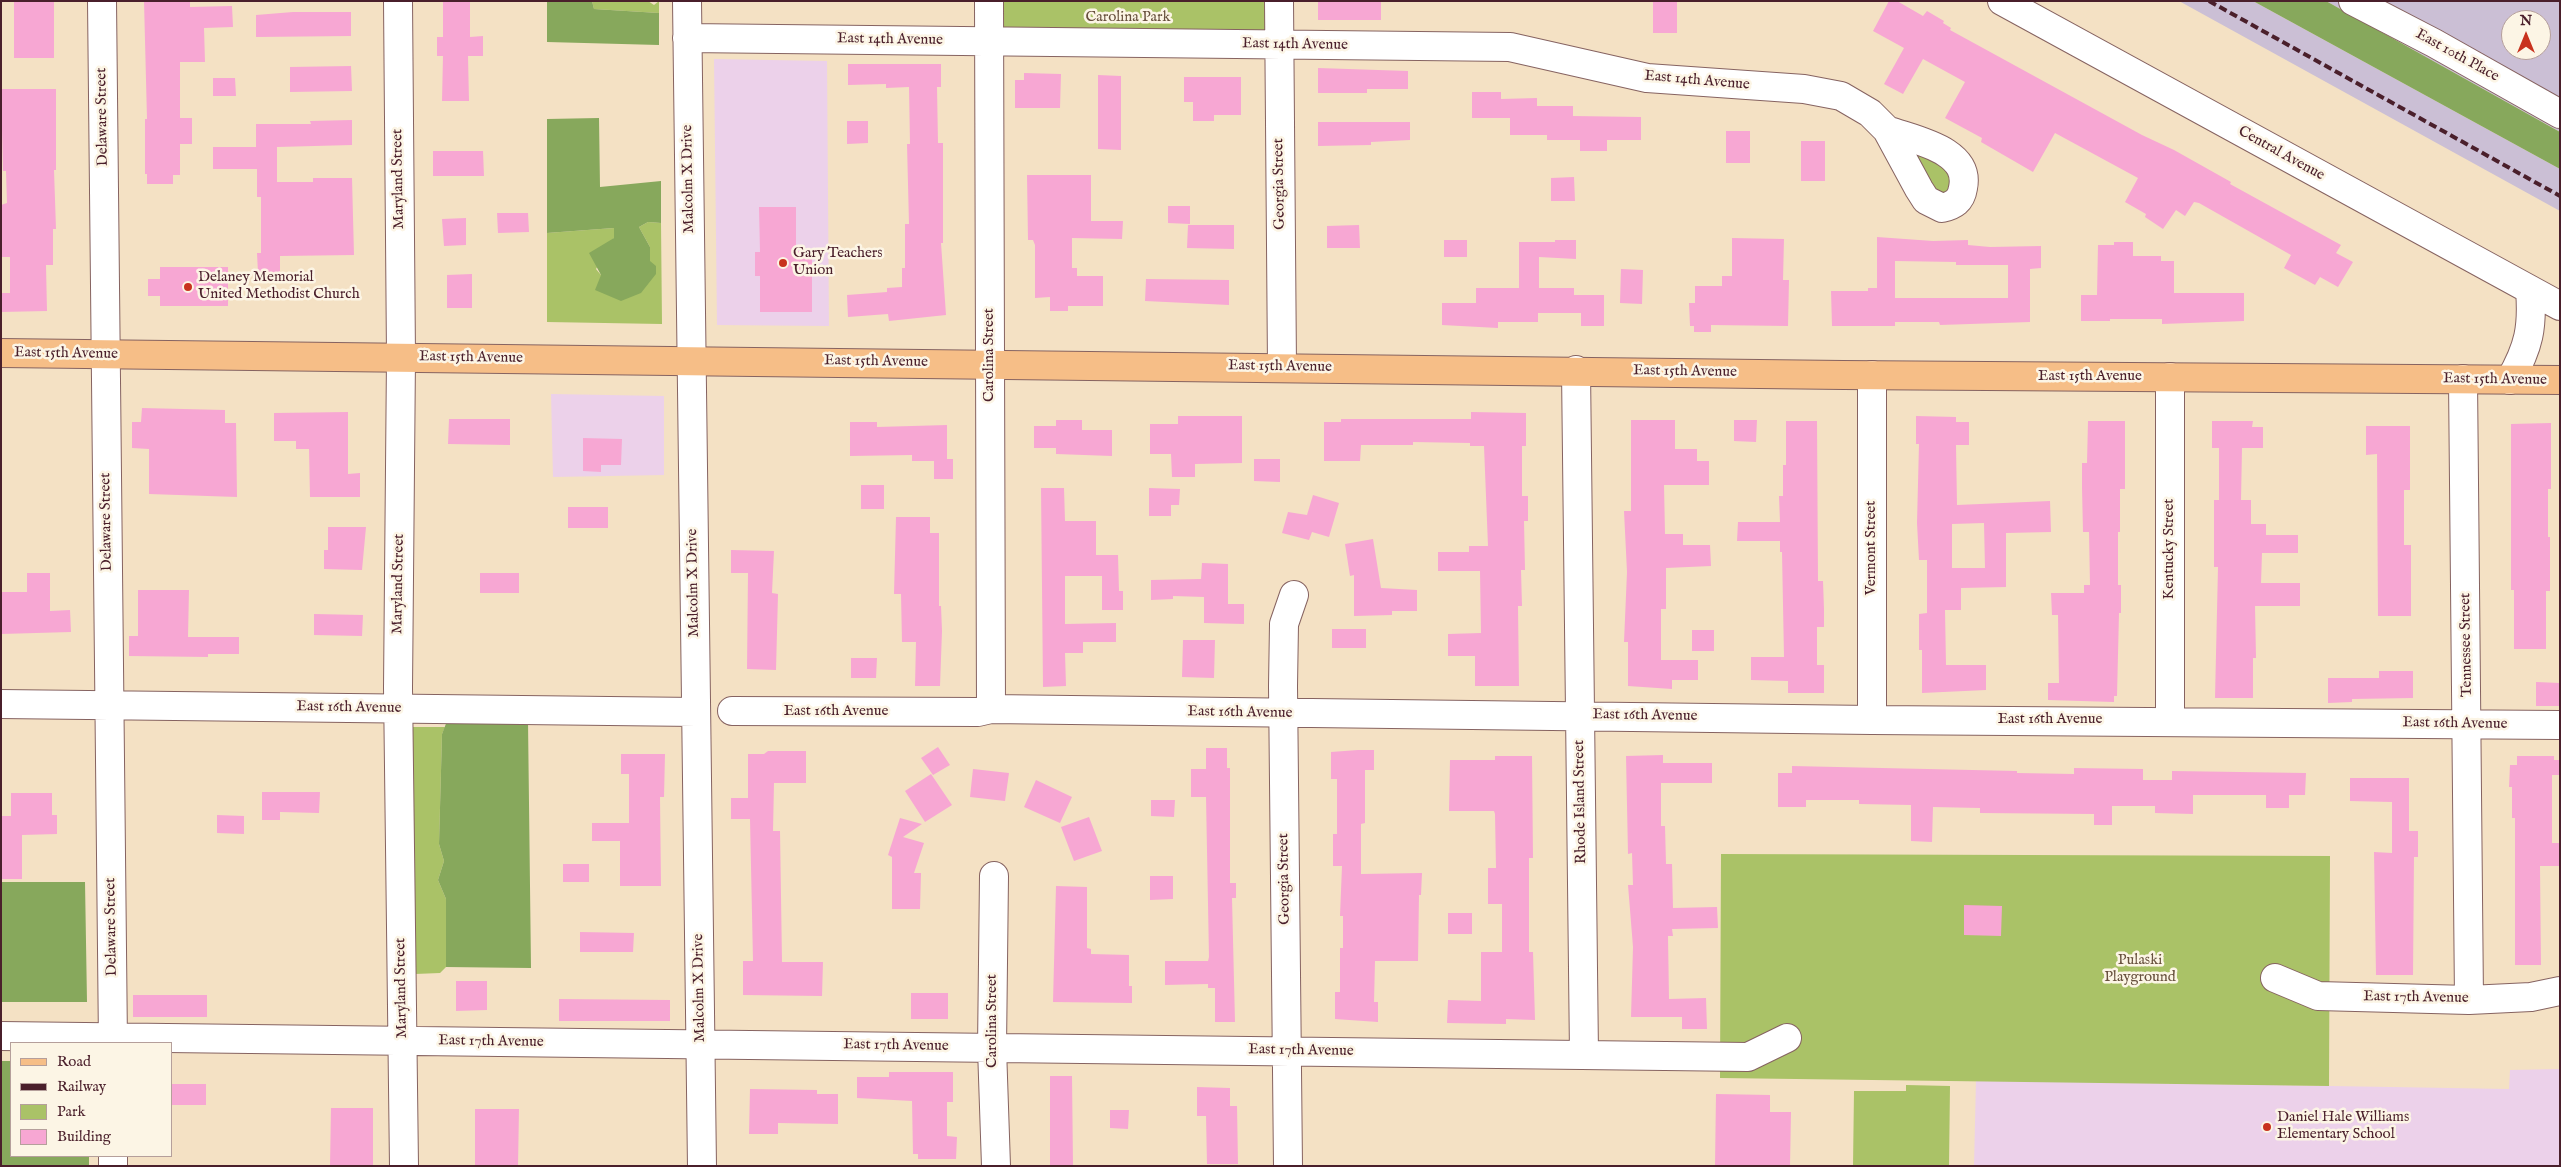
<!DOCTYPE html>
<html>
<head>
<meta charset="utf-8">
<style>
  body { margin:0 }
  #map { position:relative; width:2561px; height:1167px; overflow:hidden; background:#f4e1c4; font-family:"IM FELL English",serif }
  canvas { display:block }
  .frame { position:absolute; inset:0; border:2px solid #4a1f2b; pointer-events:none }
  .legend { position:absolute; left:10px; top:1042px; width:162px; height:115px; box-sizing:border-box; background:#fcf5e5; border:1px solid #b59f9b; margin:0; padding:6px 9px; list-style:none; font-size:15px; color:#4a1f2b }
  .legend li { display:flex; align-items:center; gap:10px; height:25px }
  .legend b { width:25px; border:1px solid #b59f9b }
  .north { position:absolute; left:2501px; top:10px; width:50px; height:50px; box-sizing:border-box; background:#fcf5e5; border:1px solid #b59f9b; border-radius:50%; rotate:0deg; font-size:14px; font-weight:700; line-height:20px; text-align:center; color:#4a1f2b }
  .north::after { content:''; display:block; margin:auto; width:18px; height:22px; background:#c8321e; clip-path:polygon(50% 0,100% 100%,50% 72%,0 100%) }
</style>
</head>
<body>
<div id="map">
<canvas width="2561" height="1167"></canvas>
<div class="frame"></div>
<ul class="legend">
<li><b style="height:6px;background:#f6be87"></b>Road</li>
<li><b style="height:6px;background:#4a1f2b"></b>Railway</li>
<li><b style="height:14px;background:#aac267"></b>Park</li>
<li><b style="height:14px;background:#f7a7d3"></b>Building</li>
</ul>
<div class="north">N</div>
</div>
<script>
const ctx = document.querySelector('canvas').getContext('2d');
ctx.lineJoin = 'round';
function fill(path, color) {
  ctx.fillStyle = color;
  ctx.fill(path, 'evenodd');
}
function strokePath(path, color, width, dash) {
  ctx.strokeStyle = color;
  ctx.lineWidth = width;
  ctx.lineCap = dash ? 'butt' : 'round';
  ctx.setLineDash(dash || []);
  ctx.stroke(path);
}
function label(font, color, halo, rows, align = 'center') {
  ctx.font = font + ' "IM FELL English",serif';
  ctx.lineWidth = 5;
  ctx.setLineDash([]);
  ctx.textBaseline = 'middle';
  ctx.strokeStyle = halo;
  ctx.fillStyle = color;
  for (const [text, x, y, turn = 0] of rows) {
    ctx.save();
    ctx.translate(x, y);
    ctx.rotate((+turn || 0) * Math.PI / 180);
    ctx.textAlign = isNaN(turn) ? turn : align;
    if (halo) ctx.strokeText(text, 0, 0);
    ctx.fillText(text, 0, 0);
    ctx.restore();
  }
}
fill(new Path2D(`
  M714 59 827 61 829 326 717 325Z
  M551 394 664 396V475L553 477Z
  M2560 1069V1166H1974L1976 1080 2509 1089 2510 1070Z`), '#ecd1ea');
fill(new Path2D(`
  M2179 1H2253L2560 169V211Z
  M2326 1H2560V132ZM2511 20H2541V50H2511Z`), '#cbbfd5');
fill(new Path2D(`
  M592 1H648L654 5 659 1V13L594 9Z
  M991 1H1265V35H991Z
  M1916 154 1946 166 1953 182 1945 195 1934 194 1917 165Z
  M648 222 661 223 662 324 547 322V233L614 228V238L596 269 601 275 650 262V247L639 227Z
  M410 727H445L442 734 439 844 444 861 438 880 446 899 448 956 446 967 440 973 415 974Z
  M1721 854 2330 856 2329 1086 1720 1078Z
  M1906 1085 1950 1086 1949 1166H1853L1854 1091H1906Z`), '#aac267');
fill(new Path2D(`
  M547 1H592L594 9 659 13V45L547 42Z
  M2253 1H2326L2560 132V169Z
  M599 118 600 187 661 181V223L648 222 639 227 650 247V261L656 266V274L641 293 621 301 595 290 601 275 589 253 614 238V228L547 233V119Z
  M447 721H528L531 968 446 967V899L438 880 444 861 439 844 442 734Z
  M1 882H85L87 1002H1Z
  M1 1061H11V1156H89V1166H1Z`), '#87a85c');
fill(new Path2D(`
  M14 1H54V58H14Z
  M144 1H190V7L232 6 233 27 204 28 205 62H180V118H192V144H180V175H173V184H147V174H145V119H147Z
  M443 1H470V37L483 36V56H468L469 101H442L443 56H437V37H443Z
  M1318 1H1381V20H1318Z
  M1653 1H1677V33H1653Z
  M1889 1H1897L1923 16 1927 11 1944 21 1943 23 1951 28 1950 30 2142 135 2174 150 2231 182 2230 184 2341 245 2336 253 2353 262 2338 287 2320 277 2315 285 2284 268 2291 255 2199 203 2194 202 2185 216 2176 210 2163 229 2145 217 2146 214 2125 202 2138 178 2055 133 2033 172 1981 142 1982 138 1945 118 1965 82 1923 59 1903 94 1884 84 1904 48 1873 31Z
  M293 12H351V36L256 37V15Z
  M848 64H941V87H937L938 143H943V243H941L946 315 889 321 888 314 848 317 847 295 887 292V288L902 287V268H905V224H909L907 144H910L909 87 886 88V84L848 85Z
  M351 66 352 91 290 92V67Z
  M1318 68 1408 71V89H1367V93H1318Z
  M1024 73 1061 74 1060 108H1015V80H1024Z
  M1098 75 1121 76V150L1098 149Z
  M1184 77H1241V115H1214V121H1193V102H1184Z
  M213 78H235L236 96H213Z
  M1 89H56V170H54L56 229H53V265H46L47 311 1 312V293H10V257H1V205L7 203 6 171H3Z
  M1472 92H1501V99L1537 98V106H1573V116L1641 117V140H1607V151H1580V140H1547V135H1510V118H1472Z
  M352 120V145L277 147V182H313V178H352L354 255 280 256V273H258L257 253H261V197H257V169H213V147H256V124H311L310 121Z
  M847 121H868V143L847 144Z
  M1318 122H1410V140L1371 142V145L1318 146Z
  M1726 131H1750V163H1726Z
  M1801 141H1825V181H1801Z
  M433 151H483L484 176H433Z
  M1027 175H1091V221H1123L1122 239 1072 238V268H1077V276H1103V306H1068V311H1050V297L1035 298V245L1033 240H1028Z
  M1574 177 1575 201H1551V178Z
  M1168 206H1190V224L1168 223Z
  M759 207H796V251H812V312H760V276H755V252H760Z
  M497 213H528L529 232 498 233Z
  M466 218V245L444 246 442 219Z
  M1188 225H1234V249L1187 248Z
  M1359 225 1360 248H1327V226Z
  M1877 237 1933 241 1968 240V245L1990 247 2041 246V268L2030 269V322L1940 325 1939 322H1895V326H1832L1831 291H1868V288H1877ZM1895 261 1956 262V265H2008V298H1895Z
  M1732 238 1784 239 1783 280H1789L1788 326 1711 325V332H1694V326H1690L1689 303H1695V286H1722V276H1732Z
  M1444 240H1467V257H1444Z
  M1555 240H1576V259L1539 257V288H1574V295H1604V326H1581V313H1538V322H1498V328L1442 325V303H1476V288H1519V242H1555Z
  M2114 242H2133V256H2161V261H2174V293H2244V321L2162 324V319H2110V321H2081V295H2097L2098 245H2114Z
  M160 267H228V306H160V296H148V279H160Z
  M1621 269 1643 270 1642 304 1620 303Z
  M472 274V308H447V275Z
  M1146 279 1229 280V305L1145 301Z
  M142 408 225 410V423H236L237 497 149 494V449L132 448V422H141Z
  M348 412V474L360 473V497H310L309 449H296V441H274V413Z
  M1471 412 1526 413V446H1522V496H1528V521H1524L1525 570H1521L1522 606H1518L1519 686H1475V656H1448V634L1481 633 1480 571H1438V552H1469V546H1488L1484 446H1470V443L1413 442V445H1361L1360 461H1324V422H1341V419H1471Z
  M1178 416H1242V463L1195 464V477H1172L1171 454H1150V424H1178Z
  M1916 416 1956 417V422H1969V445H1956L1957 505 2050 501 2051 532 2006 533V587L1961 588V610H1945L1946 665H1986V690L1922 693V650H1919V614L1927 613V560H1919L1917 523 1919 444H1916ZM1984 523 1985 568H1952V524Z
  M449 419H510V445L448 444Z
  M1056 420H1082V430H1112V456L1056 454V448H1034V426H1056Z
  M1631 420H1675V449H1697V461H1709V485H1664L1665 534H1683V545H1710L1711 566 1666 568V609H1661V660H1698V680H1672V689L1628 686V642H1624L1627 572 1624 511H1631Z
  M1734 420H1757L1756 442 1734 441Z
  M1786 421H1817L1818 581H1823L1824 609V627H1817V665H1824V693H1788V681L1751 680V657H1784L1782 552H1780V541H1737L1738 522H1780L1779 496H1783V465H1786Z
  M2088 421H2125V489H2120V532H2118V585H2121V613H2119L2117 696H2114V702L2048 700V683H2059L2058 615H2052L2051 593H2084V585H2090L2089 532H2083L2082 488V463H2087Z
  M2212 421H2253L2252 427H2263V448H2242L2241 500H2251V524H2266V535H2298V553H2262L2261 583H2300V606H2255L2256 658H2253V698H2215L2218 567H2214V500H2219V448H2212Z
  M850 422H877V427L947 425V459H953V479H934V461H912V455L850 456Z
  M2551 423V489H2548V537H2550V591H2546V649H2514V590H2511V424Z
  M2366 426H2410V490H2404V545H2411V616H2378L2377 454 2366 455Z
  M583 438 622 439 621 465H601V472L583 471Z
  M1254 459H1280V482L1254 481Z
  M861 485H884V509H861Z
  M1041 488H1064L1065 521H1096V555H1118L1119 591H1123V610H1102V576H1065V624L1116 623V642H1083V653H1065L1066 686 1043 687Z
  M1149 488 1180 489 1179 505H1171V516H1149Z
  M1313 495 1339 503 1329 537 1312 532 1309 540 1282 533 1288 512 1307 515Z
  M568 507H608V528H568Z
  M896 517H930V533H939V606H941L942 631 940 686H915L916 642H902L901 594H894Z
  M328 527H366L362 570 324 569V550H328Z
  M1373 539 1381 588 1417 590V611H1392V615L1354 616V575L1350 576 1345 544Z
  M731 550 774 551 772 593 778 594 776 670 747 669 748 573H731Z
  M1202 563 1228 564V604H1244V624L1204 623V597L1173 596V599L1151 600V580L1201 579Z
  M27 573H50V611L70 610 71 632 1 634V592H27Z
  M480 573H519V593H480Z
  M138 590H189L188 637H239V654H208V657L129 656V636H138Z
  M314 614 363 615 362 636 314 635Z
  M1332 629H1366V648H1332Z
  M1692 630H1714V651H1692Z
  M1183 640H1215L1214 678 1182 677Z
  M851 658H877L876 678H851Z
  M2379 671H2413V698L2352 699V702L2328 703V678H2379Z
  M2536 682 2560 683V706H2536Z
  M938 747 950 765 933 775 921 758Z
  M1206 748H1227V768H1230V883H1236V898H1232L1235 1022H1215V988H1208V984L1165 985V961H1208L1209 957 1206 797H1191V769H1206Z
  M1358 750H1374V770H1365V823L1361 824V874L1422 873 1421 895H1419L1418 961H1375L1374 1002H1378V1022L1335 1019V992H1340V948H1343V916H1340L1342 866H1333V834H1337V779H1331V752Z
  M768 751H806V783H774L773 831H780L782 962H823L822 996 743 995V961H753L750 819H731V798H748V754H764Z
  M621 754H665L664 797H660L661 886H620V841H592V823H629V774H621Z
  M1663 755V763H1712V783H1661V826H1665L1666 864H1672L1673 908 1717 907 1718 928 1672 929 1673 936H1668L1669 999 1706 998 1707 1029H1682V1017H1631L1633 947 1628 885H1633L1632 853 1628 854 1626 756Z
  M1495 756H1532L1533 858H1529V952H1533L1535 1020 1506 1019V1024L1447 1023 1448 1000 1481 1001V952H1502V904H1488V868H1496L1495 814 1494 811H1449L1450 760H1495Z
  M2517 756H2554V760H2560V775H2552V843H2560V866H2540L2541 965H2515V818H2512V787H2509L2510 765H2517Z
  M1792 766 2017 771V773L2074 774V768L2143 769V780H2172V771L2306 773 2305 795H2289V808H2266V795H2193V814L2155 813V806H2112V825H2094V814L1980 813V808L1933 807 1932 842 1911 841V805L1859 804V800H1806V807H1778V773H1792Z
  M973 769 1009 773 1005 801 970 797Z
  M931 774 952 805 925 822 905 791Z
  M2350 778H2409V831H2418V857H2414L2413 975H2376L2374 852 2392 853V802L2350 801Z
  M1036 780 1072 797 1060 823 1024 807Z
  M262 792H320L319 813 280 812V820H262Z
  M11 793H52V815H57V834L22 835V879H1V816H11Z
  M1151 800H1175L1174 817 1151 816Z
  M217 815 244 816V834L217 833Z
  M1089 817 1102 851 1074 861 1061 827Z
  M900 818 922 824 903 837 924 843 914 873H921L920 909H892V857L888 855Z
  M563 864H589V882H563Z
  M1150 876H1173V899L1150 900Z
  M1056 886 1087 887V948L1091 949V954L1129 955V986H1132V1003L1053 1002Z
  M1964 905 2002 906 2001 936 1964 935Z
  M1448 913H1472V934H1448Z
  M580 932 634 933 633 952H580Z
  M456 981H487V1010L456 1011Z
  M911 993H948V1019H911Z
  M133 995H207V1017H133Z
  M559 999 670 1000V1021H559Z
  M889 1072H953V1102H947V1136L957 1137 956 1159H918V1154H913L912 1101 857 1098V1077H889Z
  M1050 1076H1072L1073 1166H1050Z
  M171 1084H206V1105H171Z
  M1197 1087 1230 1088V1106H1237L1238 1164H1207L1206 1116H1197Z
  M750 1089 817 1090V1094H838V1124L778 1123V1134H749Z
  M1716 1094 1770 1095V1112H1791L1790 1166H1715Z
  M331 1108H373V1166H330Z
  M475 1109H519L518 1166H475Z
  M1110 1110H1129L1128 1129 1110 1128Z`), '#f7a7d3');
const minor = new Path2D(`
  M102 1 113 1043
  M398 1 401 357 398 688 404 1166
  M687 1 702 1166
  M989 1 991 709
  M1279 1 1282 367
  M2002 1 2560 306
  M2353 1 2434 43 2560 114
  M687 38 1510 47 1647 78 1804 89 1841 96 1870 113 1887 130 1919 189 1926 200 1942 208C1954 205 1961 201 1963 188 1971 149 1913 140 1887 130
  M1576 370 1584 1054
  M2170 377V721
  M2463 379 2469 1000
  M2510 380C2529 347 2533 327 2530 290
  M1 704 696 712
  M732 711 978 712 991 709 1872 720 2560 725
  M1872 720V375
  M994 876 992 1048 996 1166
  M2275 978 2318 996 2469 1000 2531 997 2560 991
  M1 1036 1748 1057 1787 1038
  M113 1166V1156
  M1288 1166 1283 686 1284 624 1294 595`);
const major = new Path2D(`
  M1 353 1843 375 2560 380`);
strokePath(minor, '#866361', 30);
strokePath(major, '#866361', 30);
strokePath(minor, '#fff', 28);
strokePath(major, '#f6be87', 28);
strokePath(new Path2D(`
  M2209 1 2560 196`), '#4a1f2b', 4, [8, 4]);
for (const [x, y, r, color] of [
  [783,263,5,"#c8321e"],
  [188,287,5,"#c8321e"],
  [2267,1127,5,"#c8321e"]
]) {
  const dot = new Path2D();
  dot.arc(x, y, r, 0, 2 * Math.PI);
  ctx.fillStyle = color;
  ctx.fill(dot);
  strokePath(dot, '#fcf5e5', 2);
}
label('15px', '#67503d', '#fcf5e5', [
  ["Carolina Park",1128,18],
  ["Pulaski",2140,961],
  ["Playground",2140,978]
]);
label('15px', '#4a1f2b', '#fcf5e5', [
  ["East 14th Avenue",890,40,1],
  ["East 14th Avenue",1295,45,1],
  ["East 10th Place",2457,56,29],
  ["East 14th Avenue",1697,81,5],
  ["Delaware Street",103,117,-91],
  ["Central Avenue",2281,154,29],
  ["Maryland Street",399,179,-91],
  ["Malcolm X Drive",689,179,-91],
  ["Georgia Street",1280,184,-91],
  ["East 15th Avenue",66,354,1],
  ["Carolina Street",990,355,-90],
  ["East 15th Avenue",471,358,1],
  ["East 15th Avenue",876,362,1],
  ["East 15th Avenue",1280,367,1],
  ["East 15th Avenue",1685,372,1],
  ["East 15th Avenue",2090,377],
  ["East 15th Avenue",2495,380,1],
  ["Delaware Street",107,522,-91],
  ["Vermont Street",1872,548,-90],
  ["Kentucky Street",2170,549,-90],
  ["Malcolm X Drive",694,583,-91],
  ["Maryland Street",399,584,-89],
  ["Tennessee Street",2467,645,-91],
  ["East 16th Avenue",349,708,1],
  ["East 16th Avenue",836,712],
  ["East 16th Avenue",1240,713,1],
  ["East 16th Avenue",1645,716,1],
  ["East 16th Avenue",2050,720],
  ["East 16th Avenue",2455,724,1],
  ["Rhode Island Street",1581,802,-91],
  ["Georgia Street",1285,879,-91],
  ["Delaware Street",112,927,-91],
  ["Maryland Street",402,988,-91],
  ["Malcolm X Drive",700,988,-91],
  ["East 17th Avenue",2416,998,1],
  ["Carolina Street",993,1021,-90],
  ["East 17th Avenue",491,1042,1],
  ["East 17th Avenue",896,1046,1],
  ["East 17th Avenue",1301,1051,1]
]);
label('15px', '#4a1f2b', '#fcf5e5', [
  ["Gary Teachers",793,254],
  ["Union",793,271],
  ["Delaney Memorial",198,278],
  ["United Methodist Church",198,295],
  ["Daniel Hale Williams",2277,1118],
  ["Elementary School",2277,1135]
], 'left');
</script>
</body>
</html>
